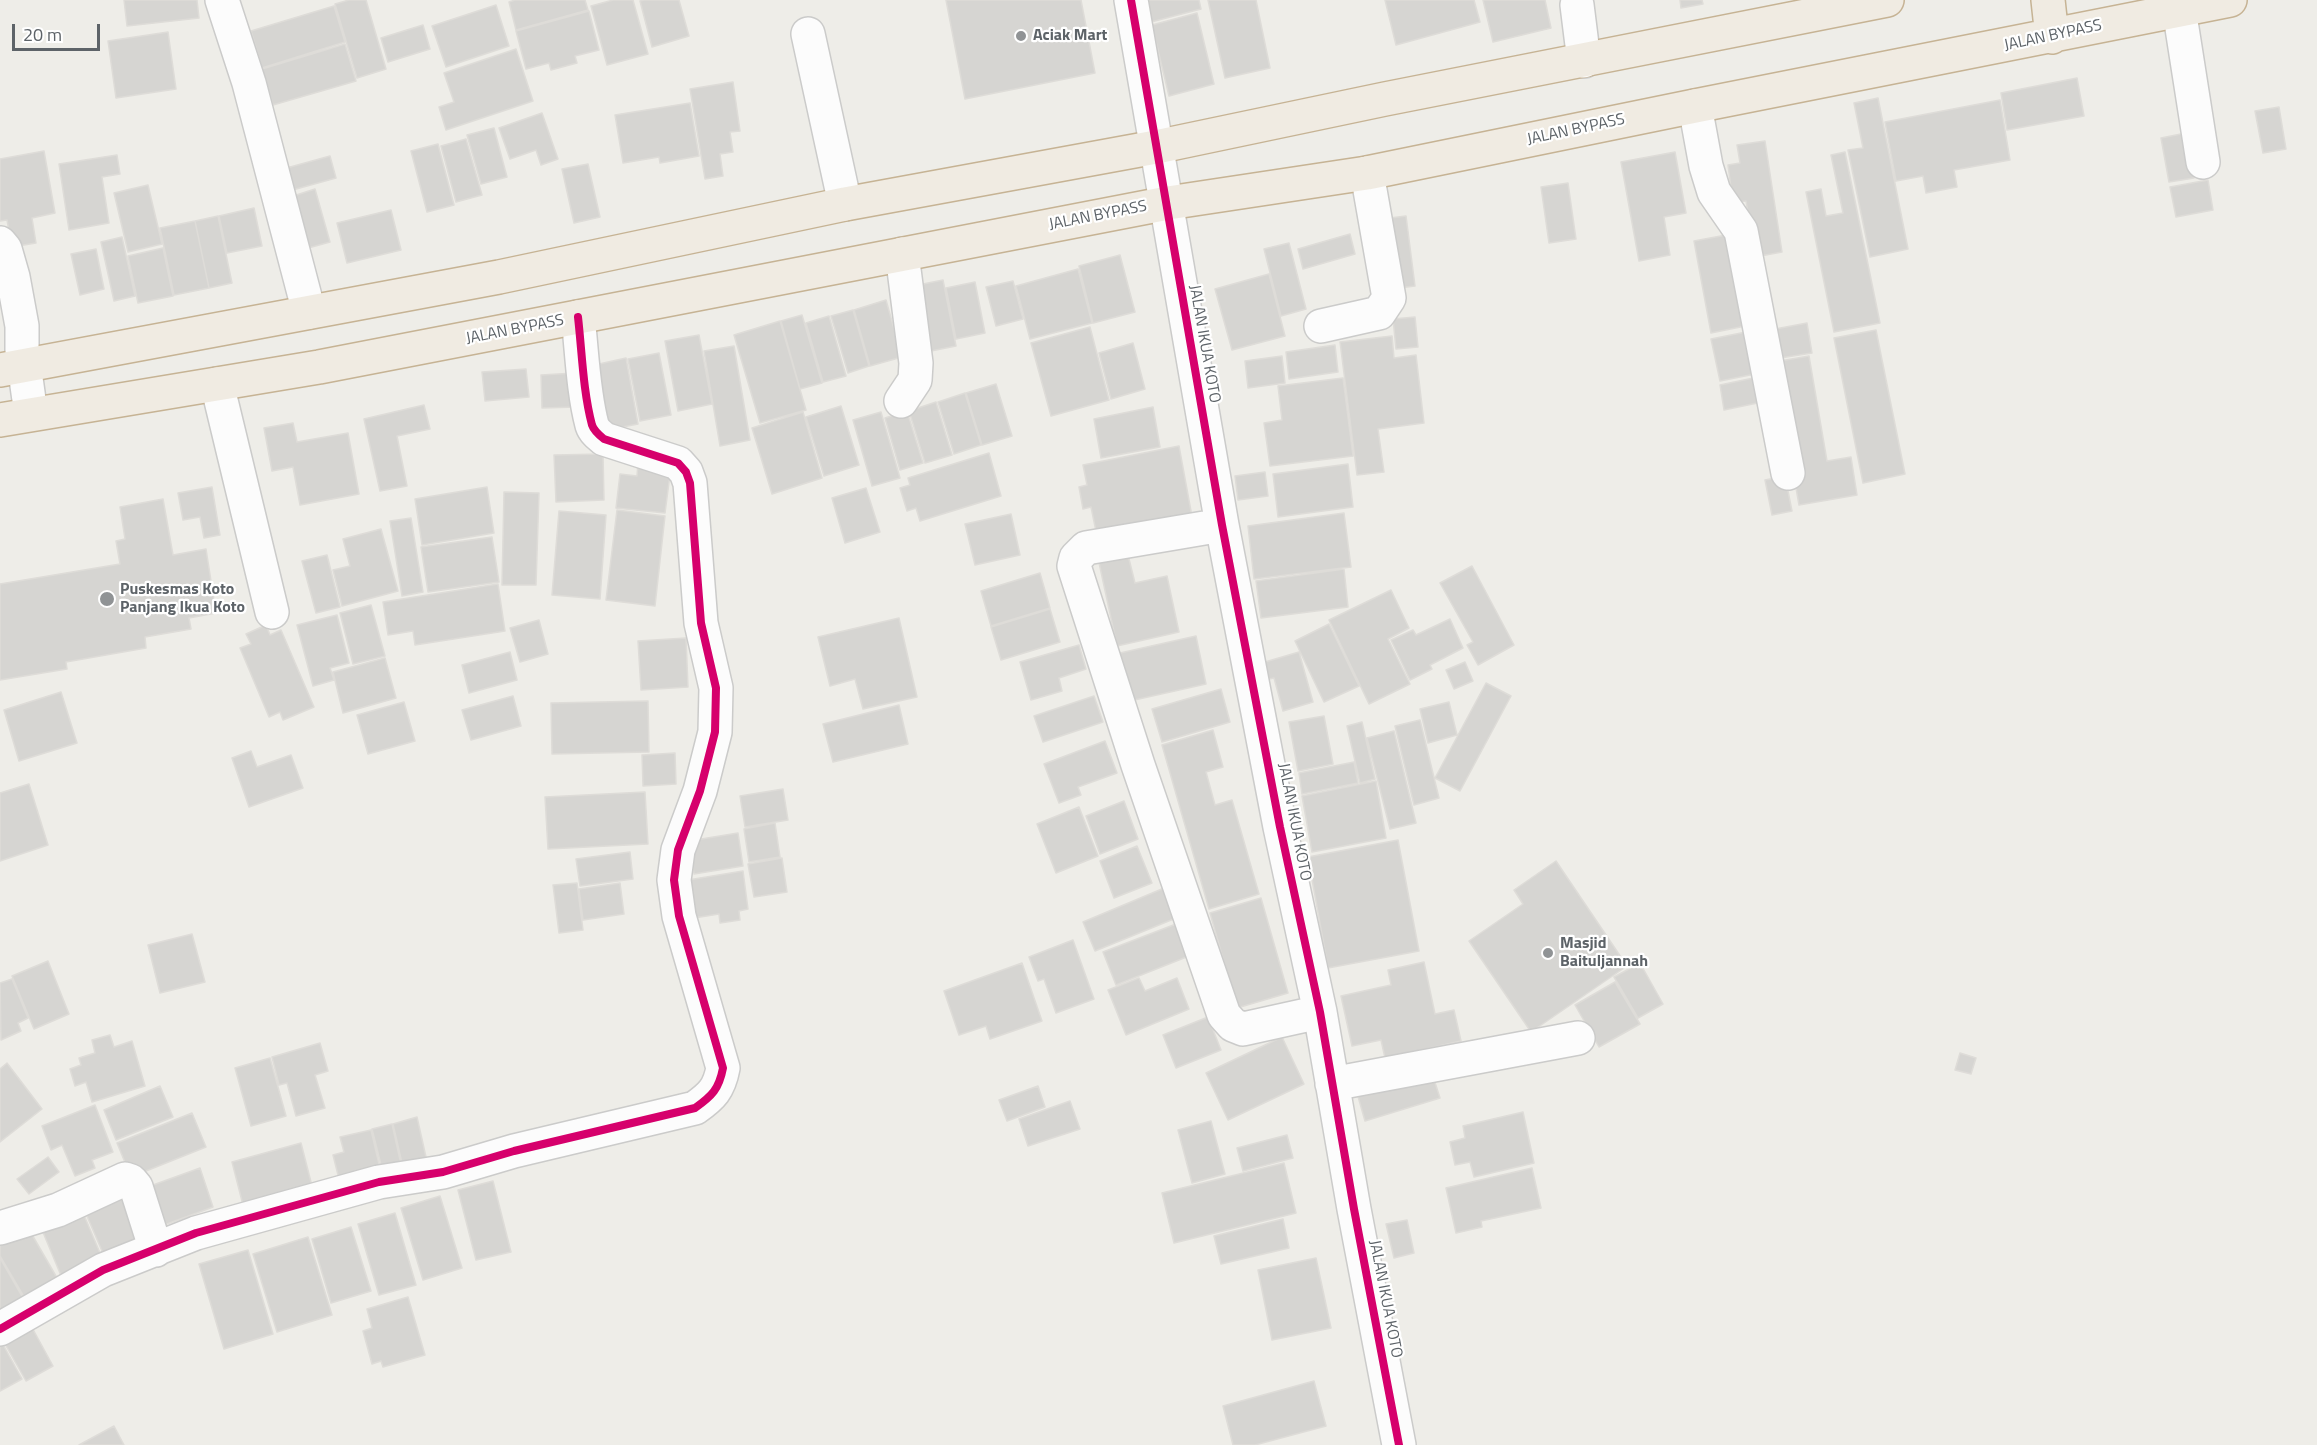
<!DOCTYPE html>
<html>
<head>
<meta charset="utf-8">
<style>
  body { margin:0 }
  #map { position:relative; width:2317px; height:1445px; overflow:hidden; background:#eeede8; font-family:"Titillium Web",sans-serif }
  canvas { display:block }
  .scale { position:absolute; left:12px; top:24px; width:88px; height:27px; box-sizing:border-box; border:3px solid #5d6368; border-top:0; padding-left:8px; font-size:18px; line-height:21px; white-space:nowrap; color:#5d6368; -webkit-text-stroke:4px #fff; paint-order:stroke }
</style>
</head>
<body>
<div id="map">
<canvas width="2317" height="1445"></canvas>
<div class="scale">20 m</div>
</div>
<script>
const ctx = document.querySelector('canvas').getContext('2d');
ctx.lineJoin = 'round';
function fill(path, color) {
  ctx.fillStyle = color;
  ctx.fill(path, 'evenodd');
}
function strokePath(path, color, width, dash) {
  ctx.strokeStyle = color;
  ctx.lineWidth = width;
  ctx.lineCap = dash ? 'butt' : 'round';
  ctx.setLineDash(dash || []);
  ctx.stroke(path);
}
function label(font, color, halo, rows, align = 'center') {
  ctx.font = font + ' "Titillium Web",sans-serif';
  ctx.lineWidth = 4.5;
  ctx.setLineDash([]);
  ctx.textBaseline = 'middle';
  ctx.strokeStyle = halo;
  ctx.fillStyle = color;
  for (const [text, x, y, turn = 0] of rows) {
    ctx.save();
    ctx.translate(x, y);
    ctx.rotate((+turn || 0) * Math.PI / 180);
    ctx.textAlign = isNaN(turn) ? turn : align;
    if (halo) ctx.strokeText(text, 0, 0);
    ctx.fillText(text, 0, 0);
    ctx.restore();
  }
}
const building = new Path2D(`
  M124 0H197L199 18 127 26Z
  M349 0H366L386 69 357 78 335 4Z
  M515 0H585L588 10 516 30 509 2Z
  M613 0H633L648 54 607 65 591 6Z
  M644 0H679L689 36 652 47 640 1Z
  M946 0H1081L1095 73 965 99Z
  M1145 0H1199L1201 9 1151 22Z
  M1208 0H1256L1270 68 1225 78Z
  M1385 0H1474L1480 22 1396 45Z
  M1483 0H1545L1551 28 1493 42Z
  M1680 0H1702L1703 4 1681 8Z
  M496 5 509 46 446 67 432 26Z
  M334 6 345 42 262 68 251 31Z
  M589 11 599 50 575 56 577 63 551 70 549 63 526 69 516 31Z
  M1197 13 1214 84 1169 96 1152 25Z
  M423 25 430 49 388 62 381 38Z
  M168 32 176 89 116 98 108 41Z
  M345 44 356 81 273 105 262 69Z
  M516 49 533 101 446 130 439 107 454 102 444 73Z
  M2077 78 2084 116 2007 130 2001 93Z
  M733 82 740 131 730 132 733 152 720 154 723 176 705 179 690 89Z
  M1878 98 1908 249 1870 257 1848 150 1863 148 1854 103Z
  M2000 100 2010 160 1954 170 1957 187 1926 193 1923 176 1896 181 1885 122Z
  M690 103 699 156 660 163 659 157 623 163 615 115Z
  M2279 107 2286 149 2263 153 2255 111Z
  M542 113 558 159 541 165 536 150 510 159 499 128Z
  M494 128 507 177 481 184 467 135Z
  M2186 133 2194 178 2169 182 2161 138Z
  M466 139 482 195 456 202 441 146Z
  M1765 141 1782 252 1755 257 1746 201 1733 203 1728 165 1740 163 1737 145Z
  M438 144 454 205 427 212 411 151Z
  M44 151 55 213 32 218 36 243 12 247 7 220 0 221V159Z
  M1675 152 1686 213 1664 217 1670 255 1639 261 1621 162Z
  M1845 152 1880 323 1834 332 1806 192 1821 189 1826 216 1843 213 1831 155Z
  M117 155 120 174 102 177 109 223 69 230 59 164Z
  M330 156 336 178 289 191 283 169Z
  M588 164 600 217 574 223 562 169Z
  M2208 180 2213 210 2176 217 2170 187Z
  M1568 183 1576 239 1549 243 1541 187Z
  M148 185 162 244 128 252 114 193Z
  M315 189 330 242 301 250 287 198Z
  M254 208 262 246 227 253 219 216Z
  M391 210 401 250 347 263 337 223Z
  M218 216 232 283 209 288 195 221Z
  M1406 216 1415 286 1391 289 1382 219Z
  M195 221 209 288 174 295 160 228Z
  M1737 233 1755 324 1711 333 1694 241Z
  M1350 234 1355 254 1303 269 1298 249Z
  M122 237 135 296 114 301 101 242Z
  M1289 243 1306 309 1281 316 1264 249Z
  M163 248 173 296 138 303 128 256Z
  M96 249 104 289 80 295 71 254Z
  M1120 255 1135 312 1093 323 1079 266Z
  M1078 269 1092 323 1030 339 1016 286Z
  M1269 274 1285 336 1232 350 1215 289Z
  M943 280 956 346 931 351 918 285Z
  M1013 281 1023 319 996 326 986 287Z
  M975 282 985 333 956 339 946 288Z
  M886 300 902 357 870 366 854 310Z
  M853 310 869 366 848 373 831 316Z
  M802 315 822 383 800 389 781 321Z
  M829 316 846 376 823 382 806 323Z
  M1415 317 1418 347 1396 349 1393 319Z
  M780 321 806 410 760 423 734 335Z
  M1807 323 1812 353 1774 359 1770 330Z
  M1090 327 1109 400 1051 416 1031 343Z
  M1876 330 1905 474 1863 483 1834 338Z
  M1751 331 1760 373 1720 381 1711 339Z
  M699 335 712 404 678 411 665 341Z
  M1392 336 1394 358 1416 355 1424 423 1378 429 1384 472 1357 475 1340 342Z
  M1133 343 1145 389 1111 399 1099 353Z
  M1335 345 1338 372 1289 379 1286 352Z
  M734 346 750 440 720 446 704 351Z
  M659 353 671 415 640 421 628 359Z
  M1282 356 1285 383 1248 388 1245 361Z
  M1809 356 1827 461 1851 457 1857 495 1799 505 1774 362Z
  M626 358 638 424 602 431 590 366Z
  M526 369 529 397 485 401 482 372Z
  M575 373 576 407 542 408 541 375Z
  M1763 376 1767 401 1724 410 1720 385Z
  M1343 378 1353 456 1270 466 1264 423 1282 420 1278 386Z
  M996 384 1012 436 982 445 966 393Z
  M965 393 981 445 954 454 938 402Z
  M936 402 952 455 925 463 909 411Z
  M424 405 430 429 397 436 407 486 380 491 364 419Z
  M841 406 859 465 824 476 806 417Z
  M1153 407 1160 447 1101 458 1094 419Z
  M907 411 923 463 900 470 885 418Z
  M803 412 822 478 772 494 752 428Z
  M881 412 900 478 872 486 853 420Z
  M293 423 297 442 348 433 359 494 300 505 293 467 272 471 264 428Z
  M1179 446 1193 522 1098 541 1091 507 1083 509 1079 487 1087 485 1083 465Z
  M989 453 1001 496 920 521 916 508 907 511 900 488 910 485 908 478Z
  M603 454 604 500 556 502 554 455Z
  M638 463 671 467 665 513 616 508 620 474 637 476Z
  M1348 464 1353 507 1278 517 1273 474Z
  M1265 472 1268 496 1238 500 1235 476Z
  M1785 476 1792 511 1772 515 1765 480Z
  M212 487 220 535 204 538 200 517 183 520 178 493Z
  M487 487 494 533 422 545 415 499Z
  M866 488 880 532 845 543 832 498Z
  M504 492 539 493 536 585H502Z
  M163 499 173 555 206 549 216 613 189 618 191 629 145 637 146 648 66 662 67 669 0 680V584L120 564 116 541 125 539 120 507Z
  M617 510 665 516 655 606 606 600Z
  M559 511 606 515 600 599 552 595Z
  M1344 513 1351 567 1254 579 1248 526Z
  M1011 514 1020 555 975 565 965 524Z
  M411 518 423 592 402 596 390 521Z
  M381 529 398 591 342 606 333 570 350 566 343 539Z
  M492 537 499 582 428 592 421 547Z
  M1127 551 1135 583 1167 576 1179 632 1117 646 1098 558Z
  M327 555 340 607 316 613 302 561Z
  M1472 566 1514 645 1478 665 1467 645 1473 642 1440 583Z
  M1344 569 1348 607 1261 618 1256 581Z
  M1040 573 1050 608 991 626 981 591Z
  M498 584 505 631 415 645 413 631 388 635 383 602Z
  M1391 590 1409 628 1388 639 1410 684 1369 704 1329 620Z
  M371 605 385 656 353 664 340 613Z
  M1050 609 1060 642 1001 660 991 627Z
  M337 615 349 663 330 668 334 680 313 686 297 625Z
  M899 618 917 697 863 709 855 679 830 686 818 637Z
  M1450 619 1463 648 1430 665 1432 669 1410 680 1391 640 1413 630 1416 635Z
  M539 620 548 654 520 662 510 628Z
  M1329 624 1359 686 1324 702 1295 641Z
  M266 625 270 635 281 630 314 707 283 720 280 712 269 717 240 648 251 644 246 634Z
  M1196 636 1206 684 1130 701 1120 653Z
  M686 638 688 687 641 690 638 641Z
  M1079 645 1086 669 1059 678 1062 691 1031 700 1020 662Z
  M510 652 517 680 469 693 462 665Z
  M1299 652 1313 702 1283 711 1274 678 1269 679 1265 662Z
  M385 658 396 698 343 713 333 672Z
  M1465 662 1473 681 1454 689 1446 670Z
  M1486 683 1511 696 1460 791 1435 778Z
  M1221 689 1230 722 1162 742 1152 709Z
  M61 692 77 743 19 761 4 710Z
  M513 696 521 726 471 740 462 710Z
  M1094 696 1103 722 1043 742 1034 716Z
  M648 701 649 752 552 754 551 703Z
  M404 702 415 741 368 754 357 715Z
  M1449 702 1457 735 1428 743 1420 709Z
  M899 705 908 744 833 762 823 724Z
  M1324 716 1333 764 1298 771 1289 722Z
  M1420 720 1439 798 1414 805 1395 726Z
  M1362 722 1375 779 1360 783 1347 726Z
  M1213 730 1223 767 1206 772 1215 805 1232 800 1259 894 1209 909 1162 745Z
  M1394 731 1416 823 1390 829 1367 738Z
  M1105 741 1117 773 1078 787 1081 795 1059 803 1044 764Z
  M251 751 257 767 291 755 303 788 249 807 232 758Z
  M675 753 676 784 643 786 642 755Z
  M1354 762 1358 783 1302 794 1299 773Z
  M1376 781 1386 838 1312 852 1302 796Z
  M29 784 48 845 0 861V793Z
  M783 789 788 820 745 827 740 796Z
  M645 792 648 844 548 849 545 797Z
  M1124 801 1138 839 1100 854 1086 816Z
  M1079 807 1098 856 1056 873 1037 824Z
  M775 823 780 857 749 862 744 829Z
  M738 833 743 866 694 874 689 841Z
  M1398 840 1419 951 1328 968 1308 857Z
  M1137 846 1152 883 1114 898 1100 861Z
  M630 852 633 879 580 886 576 859Z
  M782 858 787 892 754 897 748 864Z
  M1556 861 1627 966 1531 1032 1469 941 1523 904 1514 890Z
  M743 871 748 909 739 911 740 920 720 923 719 914 694 918 688 880Z
  M577 883 583 930 559 933 553 885Z
  M620 883 624 914 583 920 579 889Z
  M1169 886 1181 916 1095 951 1083 922Z
  M1261 898 1288 993 1237 1008 1210 913Z
  M1176 924 1189 956 1116 985 1103 952Z
  M192 934 205 982 160 993 148 945Z
  M1073 940 1094 999 1056 1013 1044 979 1038 981 1029 957Z
  M48 961 69 1014 34 1029 12 976Z
  M1424 962 1435 1014 1454 1010 1461 1041 1385 1058 1381 1040 1352 1046 1341 996 1391 985 1388 970Z
  M1022 963 1042 1021 990 1039 986 1026 959 1035 944 991Z
  M1640 963 1663 1004 1638 1018 1614 977Z
  M1139 978 1145 991 1177 978 1189 1009 1126 1035 1108 990Z
  M12 979 28 1018 18 1023 21 1031 1 1040 0 983Z
  M1615 982 1640 1024 1599 1047 1575 1005Z
  M1208 1017 1221 1050 1176 1068 1163 1035Z
  M110 1035 114 1047 132 1041 145 1086 92 1102 86 1082 75 1086 70 1069 81 1065 79 1058 95 1053 92 1040Z
  M1282 1037 1304 1084 1228 1120 1206 1073Z
  M320 1043 328 1071 315 1075 325 1108 296 1116 287 1083 279 1085 272 1057Z
  M1960 1053 1976 1058 1971 1074 1955 1070Z
  M270 1058 286 1116 251 1126 235 1068Z
  M7 1063 42 1109 0 1142V1069Z
  M1431 1070 1440 1098 1365 1121 1357 1093Z
  M160 1086 173 1117 116 1140 104 1110Z
  M1038 1086 1045 1107 1007 1121 999 1100Z
  M1070 1101 1080 1129 1028 1146 1019 1119Z
  M95 1105 113 1152 92 1160 95 1168 75 1176 62 1145 51 1150 42 1126Z
  M1523 1112 1534 1163 1474 1177 1470 1162 1455 1165 1450 1142 1465 1138 1463 1126Z
  M192 1113 206 1147 131 1177 117 1143Z
  M417 1117 428 1166 404 1172 393 1124Z
  M1211 1121 1225 1174 1192 1183 1178 1130Z
  M392 1124 403 1173 384 1177 372 1129Z
  M371 1130 382 1177 341 1187 333 1155 344 1152 340 1137Z
  M1287 1135 1293 1158 1243 1171 1237 1148Z
  M301 1143 312 1186 243 1205 232 1162Z
  M48 1157 59 1172 29 1194 17 1179Z
  M1284 1163 1296 1213 1174 1243 1162 1193Z
  M200 1168 213 1207 156 1228 142 1189Z
  M1532 1168 1541 1208 1481 1221 1482 1227 1456 1233 1446 1188Z
  M493 1181 511 1252 476 1260 458 1190Z
  M125 1188 147 1240 105 1258 83 1207Z
  M440 1196 462 1268 423 1280 401 1208Z
  M81 1208 103 1260 62 1278 40 1225Z
  M395 1213 416 1285 379 1295 358 1224Z
  M1283 1219 1289 1248 1221 1264 1214 1236Z
  M1407 1220 1414 1253 1394 1258 1386 1224Z
  M27 1226 60 1283 27 1302 0 1256V1242Z
  M351 1227 371 1291 331 1303 312 1239Z
  M308 1237 332 1315 277 1332 253 1254Z
  M248 1250 273 1334 224 1349 199 1264Z
  M0 1258 26 1303 0 1314Z
  M1316 1258 1331 1328 1272 1340 1258 1270Z
  M408 1297 425 1355 383 1367 381 1361 372 1364 363 1331 372 1328 367 1309Z
  M29 1322 53 1366 26 1381 1 1337Z
  M0 1339 22 1379 0 1391Z
  M1314 1381 1326 1426 1255 1445H1233L1223 1406Z
  M114 1426 124 1445H79Z`);
fill(building, '#d6d5d2');
strokePath(building, '#dedcd8', 1.5);
const minor = new Path2D(`
  M222 0 249 83 309 312
  M1131 0 1222 525 1280 827 1320 1012 1354 1209 1399 1445
  M1577 5 1584 61
  M2179 9 2203 162
  M808 34 845 204
  M1695 106 1706 166 1714 192 1741 231 1788 473
  M0 243 5 249 13 277 22 326V350L31 414
  M1321 326 1379 313 1389 298 1367 173
  M217 384 272 612
  M901 401 915 380 916 363 902 254
  M1222 525 1086 548 1076 558 1074 566 1138 765 1224 1015 1233 1025 1243 1029 1320 1012
  M1332 1084 1578 1038
  M0 1228 58 1210 125 1179 131 1181 136 1187 156 1250
  M0 1329 103 1270 196 1233 379 1182 443 1172 514 1151 695 1108C712 1096 719 1089 723 1068L679 916 674 880 678 850 700 791 715 732 716 688 701 623 690 483 686 472 678 463 604 439C599 435 594 431 592 425 583 391 582 352 578 317`);
const highway = new Path2D(`
  M2048 0 2052 37
  M0 370 499 277 845 204 1156 147 1385 99 1887 0
  M0 420 319 367 1168 203 1367 173 1695 106 2230 0`);
strokePath(minor, '#cbcbca', 36);
strokePath(highway, '#c6b394', 36);
strokePath(minor, '#fcfcfc', 33);
strokePath(highway, '#f0ebe2', 33);
strokePath(new Path2D(`
  M1131 0 1222 525 1280 827 1320 1012 1354 1209 1399 1445
  M0 1329 103 1270 196 1233 379 1182 443 1172 514 1151 695 1108C712 1096 719 1089 723 1068L679 916 674 880 678 850 700 791 715 732 716 688 701 623 690 483 686 472 678 463 604 439C599 435 594 431 592 425 583 391 582 352 578 317`), '#d6006c', 8);
for (const [x, y, r, color] of [
  [1021,36,6,"#909395"],
  [107,599,8,"#909395"],
  [1548,953,6,"#909395"]
]) {
  const dot = new Path2D();
  dot.arc(x, y, r, 0, 2 * Math.PI);
  ctx.fillStyle = color;
  ctx.fill(dot);
  strokePath(dot, '#fff', 2);
}
label('bold 16px', '#5d6368', '#fff', [
  ["Aciak Mart",1033,36],
  ["Puskesmas Koto",120,590],
  ["Panjang Ikua Koto",120,608],
  ["Masjid",1560,944],
  ["Baituljannah",1560,962]
], 'left');
label('16px', '#5d6368', '#fff', [
  ["JALAN BYPASS",2053,36,-12],
  ["JALAN BYPASS",1576,130,-12],
  ["JALAN BYPASS",1098,216,-11],
  ["JALAN BYPASS",515,330,-11],
  ["JALAN IKUA KOTO",1204,344,80],
  ["JALAN IKUA KOTO",1294,822,79],
  ["JALAN IKUA KOTO",1385,1299,79]
]);
</script>
</body>
</html>
